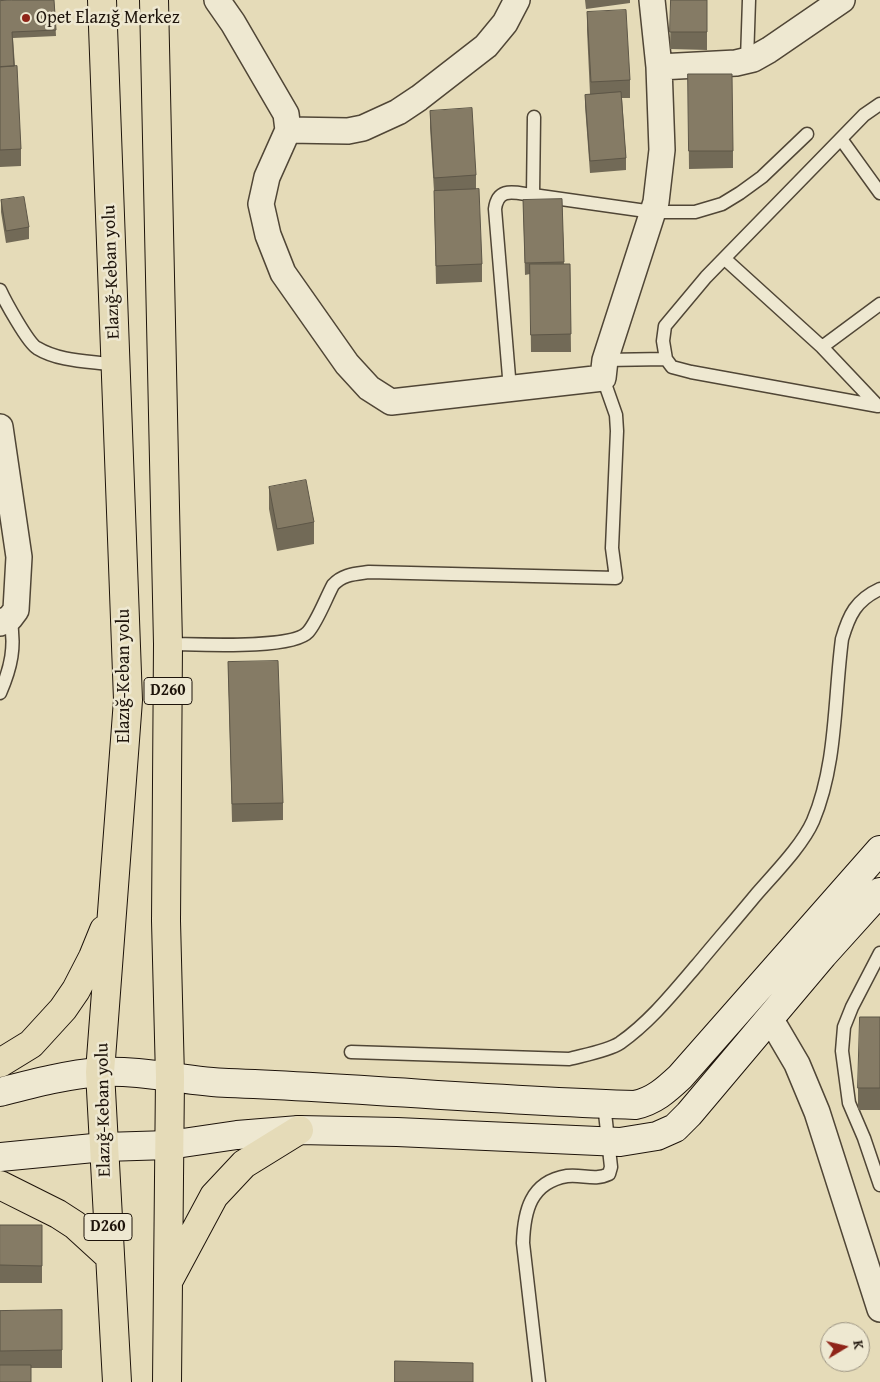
<!DOCTYPE html>
<html>
<head>
<meta charset="utf-8">
<style>
  body { margin:0 }
  #map { position:relative; width:880px; height:1382px; overflow:hidden; background:#e5dbb8; font-family:"Gentium Book Plus",serif }
  canvas { display:block }
  .north { position:absolute; left:820px; top:1322px; width:50px; height:50px; box-sizing:border-box; background:#eee8d1; border:1px solid #9b9382; border-radius:50%; rotate:81deg; font-size:14px; font-weight:700; line-height:20px; text-align:center; color:#1e140b }
  .north::after { content:''; display:block; margin:auto; width:18px; height:22px; background:#8f2418; clip-path:polygon(50% 0,100% 100%,50% 72%,0 100%) }
</style>
</head>
<body>
<div id="map">
<canvas width="880" height="1382"></canvas>
<div class="north">K</div>
</div>
<script>
const ctx = document.querySelector('canvas').getContext('2d');
ctx.lineJoin = 'round';
function strokePath(path, color, width, dash) {
  ctx.strokeStyle = color;
  ctx.lineWidth = width;
  ctx.lineCap = dash ? 'butt' : 'round';
  ctx.setLineDash(dash || []);
  ctx.stroke(path);
}
function fill(path, color) {
  ctx.fillStyle = color;
  ctx.fill(path, 'evenodd');
}
function label(font, color, halo, rows, align = 'center') {
  ctx.font = font + ' "Gentium Book Plus",serif';
  ctx.lineWidth = 5;
  ctx.setLineDash([]);
  ctx.textBaseline = 'middle';
  ctx.strokeStyle = halo;
  ctx.fillStyle = color;
  for (const [text, x, y, turn = 0] of rows) {
    ctx.save();
    ctx.translate(x, y);
    ctx.rotate((+turn || 0) * Math.PI / 180);
    ctx.textAlign = isNaN(turn) ? turn : align;
    if (halo) ctx.strokeText(text, 0, 0);
    ctx.fillText(text, 0, 0);
    ctx.restore();
  }
}
const service = new Path2D(`
  M747 60 749 0
  M534 117 533 195 653 212H695L722 204 740 193 762 177 807 134
  M841 139 880 193
  M725 259 822 347 878 406
  M0 290C5 301 28 343 37 348 60 362 90 361 116 365
  M822 347 880 304
  M605 360 666 359
  M510 389 495 209C498 186 515 193 533 195
  M878 406 691 372 672 367 666 359 663 341 665 326 706 277 864 115 880 104
  M168 644C194 644 292 650 308 632 317 622 326 598 333 585 343 574 355 574 369 572L616 578 612 548 617 431 616 415 603 378
  M0 693C11 668 16 646 10 618
  M880 953 852 1007 844 1027 842 1051 849 1103 864 1138 880 1185
  M351 1052 569 1059C584 1055 608 1051 620 1043 650 1022 673 993 697 965 716 942 736 919 755 896 773 875 802 846 813 821 837 764 834 700 842 639 849 615 856 600 880 589
  M539 1382 523 1243C524 1212 530 1182 567 1176 582 1174 595 1181 609 1174L611 1167 604 1104`);
const minor = new Path2D(`
  M217 0 233 23 286 114 288 130 267 177 261 204 268 235 283 273 347 364 369 388 391 402 603 378 605 360 656 202 662 150 659 67 736 63 753 59 769 50 842 0
  M652 0 659 67
  M288 130 348 131 363 128 398 112 419 98 486 46 505 23 517 0
  M0 427 19 557 16 610 10 618 0 623
  M770 1018 797 1064 817 1112 880 1309`);
const secondary = new Path2D(`
  M0 1092C31 1084 69 1074 100 1072 143 1070 185 1081 228 1083 364 1088 499 1101 635 1105 654 1101 666 1090 680 1077L880 850
  M0 1157 104 1147 169 1145 237 1135 299 1130 397 1132 620 1142 657 1136 675 1128 689 1114 823 955 880 892`);
const trunk = new Path2D(`
  M102 0 128 700 100 1072 117 1382
  M154 0 168 644 166 921 170 1077 167 1382
  M0 1063 31 1044 63 1009 76 990 93 957 104 930
  M0 1185 58 1214 75 1225 110 1257
  M170 1278 214 1196 244 1164 299 1130`);
strokePath(service, '#504636', 15);
strokePath(minor, '#504636', 28);
strokePath(secondary, '#1e140b', 30);
strokePath(trunk, '#1e140b', 30);
strokePath(service, '#eee8d1', 12);
strokePath(minor, '#eee8d1', 25);
strokePath(secondary, '#eee8d1', 28);
strokePath(trunk, '#e5dbb8', 28);
fill(new Path2D(`
  M54 0 56 36 13 38 21 149V166L0 167V1Z
  M585 0H630V3L586 9Z
  M671 0H707V50L670 49Z
  M587 12 630 80V98H622L626 158V170L590 173 585 106V95L590 94 587 30Z
  M688 74 733 151V168L689 169Z
  M430 111 476 175V189L482 264V282L436 284 434 191 430 128Z
  M562 199 564 264H570L571 352H531L530 274 525 275 523 200Z
  M1 200 29 227V239L6 243 1 212Z
  M269 487 314 522V544L277 551 269 509Z
  M228 662 283 803V820L232 822Z
  M880 1017V1110H858V1088Z
  M0 1225H42V1283H0Z
  M62 1310V1368H31L0 1382V1311Z`), '#726a57');
const building = new Path2D(`
  M12 0H54L56 30 12 32 14 66 0 67V1Z
  M671 0H707V32H670Z
  M626 10 630 80 591 82 587 12Z
  M17 66 21 149 0 150V67Z
  M688 74H732L733 151H689Z
  M621 92 626 158 590 161 585 95Z
  M472 108 476 175 434 178 430 111Z
  M479 189 482 264 436 266 434 191Z
  M24 197 29 227 6 231 1 200Z
  M562 199 564 262 525 263 523 200Z
  M530 264H570L571 334 531 335Z
  M306 480 314 522 277 529 269 487Z
  M278 661 283 803 232 804 228 662Z
  M860 1017H880V1088H858Z
  M0 1225H42V1266L0 1265Z
  M62 1310V1350L0 1351V1311Z
  M395 1361 473 1363V1382H395Z
  M0 1365H31V1382H0Z`);
fill(building, '#857b65');
strokePath(building, '#5d5647', 1);
for (const [x, y, r, color] of [
  [26,18,5,"#8f2418"]
]) {
  const dot = new Path2D();
  dot.arc(x, y, r, 0, 2 * Math.PI);
  ctx.fillStyle = color;
  ctx.fill(dot);
  strokePath(dot, '#eee8d1', 2);
}
for (const [x, y, w] of [
  [168,691,48],
  [108,1227,48]
]) {
  const box = new Path2D();
  box.roundRect(x - w / 2, y - 13.5, w, 27, 4);
  ctx.fillStyle = '#eee8d1';
  ctx.fill(box);
  strokePath(box, '#1e140b', 1);
}
label('bold 16px', '#1e140b', null, [
  ["D260",168,691],
  ["D260",108,1227]
]);
label('18px', '#1e140b', '#eee8d1', [
  ["Opet Elazığ Merkez",36,18]
], 'left');
label('18px', '#1e140b', '#eee8d1', [
  ["Elazığ-Keban yolu",112,272,-92],
  ["Elazığ-Keban yolu",124,676,-90],
  ["Elazığ-Keban yolu",104,1110,-91]
]);
</script>
</body>
</html>
